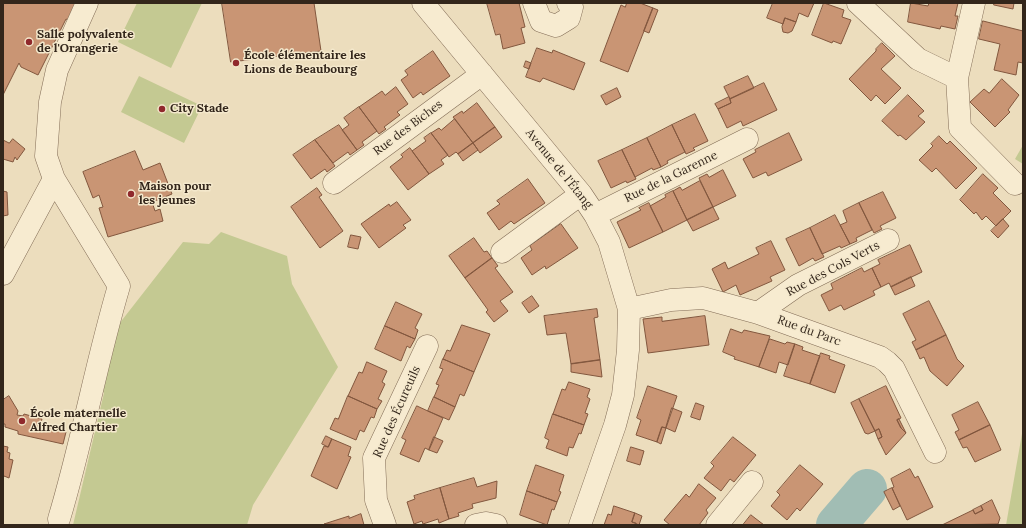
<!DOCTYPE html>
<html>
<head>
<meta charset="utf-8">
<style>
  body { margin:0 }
  #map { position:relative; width:1026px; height:528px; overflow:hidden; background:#ecddbd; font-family:Lora,serif }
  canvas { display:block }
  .frame { position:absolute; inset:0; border:4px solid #33261b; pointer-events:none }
</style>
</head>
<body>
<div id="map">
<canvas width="1026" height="528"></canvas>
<div class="frame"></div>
</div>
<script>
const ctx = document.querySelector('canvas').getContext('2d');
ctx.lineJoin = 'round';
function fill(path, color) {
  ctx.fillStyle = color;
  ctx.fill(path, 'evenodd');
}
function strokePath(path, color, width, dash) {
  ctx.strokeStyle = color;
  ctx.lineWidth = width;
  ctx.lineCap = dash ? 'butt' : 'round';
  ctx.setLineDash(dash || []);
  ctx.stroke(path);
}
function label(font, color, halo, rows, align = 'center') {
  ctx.font = font + ' Lora,serif';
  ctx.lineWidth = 3;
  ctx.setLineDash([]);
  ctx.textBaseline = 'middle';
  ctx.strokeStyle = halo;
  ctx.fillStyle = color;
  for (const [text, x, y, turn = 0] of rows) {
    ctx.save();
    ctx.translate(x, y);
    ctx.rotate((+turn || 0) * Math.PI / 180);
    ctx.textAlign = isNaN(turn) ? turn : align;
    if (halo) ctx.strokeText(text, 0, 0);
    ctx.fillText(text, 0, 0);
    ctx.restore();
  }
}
fill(new Path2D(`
  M137 3H202L171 68 118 42Z
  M139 76 202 106 184 143 121 112Z
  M1023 145V164L1015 159Z
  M221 232 287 256 292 284 338 367 253 505 247 525H73L104 393 87 365 183 242 209 244Z
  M1023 428V525H1006Z`), '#c4c992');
strokePath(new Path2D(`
  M836 525 867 489`), '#a1bdb4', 40);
const building = new Path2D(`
  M3 3H78L70 21 66 19 38 75 21 67 19 63 3 95Z
  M222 3H314L321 51 231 62Z
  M487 3H519L525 27 521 28 525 43 503 49 500 34 496 35Z
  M627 3H640L653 8 628 72 600 61 621 5 625 7Z
  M773 3H814L808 17 799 13 796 22 785 18 783 24 767 18Z
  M824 3 844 10 842 17 851 20 841 44 833 41 832 43 812 35Z
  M911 3 928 6 929 3H958L955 16H958L955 29 941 26 940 29 908 22Z
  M994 3H1014L1013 9 994 5Z
  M653 8 658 10 649 33 644 31Z
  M785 18 796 22 792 31 788 33 783 32 782 27Z
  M983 21 1023 31V63L1018 62 1016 75 994 70 1000 44 979 39Z
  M882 43 895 56 881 69 901 88 885 104 876 95 871 101 849 79 876 51V49Z
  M537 48 552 53 553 50 585 63 574 90 543 78 540 82 526 77Z
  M433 51 450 76 423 95 421 92 413 98 401 80 408 75 405 71Z
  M526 61 531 63 529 69 524 67Z
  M748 76 754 88 730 99 724 87Z
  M1002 79 1019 95 1008 110 1010 112 995 127 970 102 984 89 989 93Z
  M764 83 777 110 743 126 741 121 727 128 718 109 731 103 730 99Z
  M396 87 408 104 397 112 400 115 384 127 386 129 379 134 359 107 382 91 385 95Z
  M617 88 621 97 606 105 601 96Z
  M908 95 924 111 918 116 925 122 906 140 900 135 898 136 882 121Z
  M729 97 731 103 718 109 715 104Z
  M477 103 495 127 473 143 453 117 462 111 463 113Z
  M359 107 377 131 362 142 364 145 357 150 342 130 349 125 344 118Z
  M695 114 708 141 693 148 695 150 686 154 672 125Z
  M455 119 473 143 458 154 456 152 449 157 431 133 439 128 441 130Z
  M339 125 357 150 350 155 348 152 333 163 315 140Z
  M672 125 685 152 667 161 668 163 661 167 647 138Z
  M495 127 502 137 480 153 473 143Z
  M431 133 448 155 441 160 444 164 429 174 412 151 426 141 424 138Z
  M789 133 802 160 768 176 766 172 753 178 743 159 756 152 755 150Z
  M939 136 947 144 950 141 977 168 956 189 936 168 932 172 919 160 933 146 931 144Z
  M647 138 661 167 653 170 652 168 635 177 622 150Z
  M13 139 25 149 17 160 15 157 13 162 3 159V140L9 143Z
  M315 140 335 166 327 172 325 169 311 179 293 155Z
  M473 143 478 150 463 161 458 154Z
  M410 148 429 174 408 190 390 167 403 157 401 155Z
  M622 150 636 179 627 183 626 181 611 188 598 161Z
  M135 151 143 170 160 163 172 194 152 202 155 211 160 209 163 221 108 237 99 208 103 207 99 195 93 198 83 172Z
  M723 170 736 196 713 207 699 178 707 174 709 177Z
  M983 174 998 188 993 193 1011 211 996 226 986 216 982 220 976 212 974 214 960 200Z
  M528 179 545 203 514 224 511 221 499 230 487 213 500 204 497 201Z
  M700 181 713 207 687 220 673 191 680 187 682 190Z
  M317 188 322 195 319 197 343 231 320 248 291 207Z
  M3 191 7 192 8 215 3 216Z
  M673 191 687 220 663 232 650 206 666 197 665 195Z
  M883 192 896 218 880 226 882 229 874 233 859 203Z
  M397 202 411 220 403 225 406 228 379 248 361 224 389 204 390 206Z
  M649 203 663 232 629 248 617 222 641 210 639 208Z
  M859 203 872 230 856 238 857 241 850 244 840 225 847 222 843 211Z
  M713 207 719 219 693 231 687 220Z
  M835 215 850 244 841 248 840 246 822 254 810 228Z
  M1003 219 1009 226 998 238 991 231Z
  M561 224 578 248 546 269 545 266 532 275 521 258 532 250 530 246Z
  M810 228 824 257 815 261 813 258 799 266 786 239Z
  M351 235 361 237 358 249 348 247Z
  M474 238 484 252 487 251 492 258 465 278 449 256Z
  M771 241 785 270 770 277 772 281 740 295 736 285 723 292 712 269 725 262 728 269 759 254 756 248Z
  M910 245 922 272 891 287 889 283 881 287 872 268 880 264 878 260Z
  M492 258 498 266 495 268 513 292 500 301 508 311 494 322 486 312 488 310 465 278Z
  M862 268 864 272 872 268 881 287 873 291 875 295 844 310 841 305 829 311 821 295 833 289 831 284Z
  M911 277 915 286 895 295 891 287Z
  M532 296 539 306 529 313 522 303Z
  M929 301 946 335 916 350 912 342 916 340 903 314Z
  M396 302 422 314 415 328 418 330 415 339 385 326Z
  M597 309 598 317 594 318 600 360 571 364 566 333 547 335 544 316Z
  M705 316 709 345 648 353 643 319 662 317V321Z
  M462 325 490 334 474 372 443 359 447 350 450 351Z
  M385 326 415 339 410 348 407 346 401 361 375 349Z
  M731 329 742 333 744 330 770 336 759 367 734 359 735 357 723 352Z
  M946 335 957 359 964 366 947 386 930 371 924 357 920 359 916 350Z
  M770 339 785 344 787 342 795 344 788 365 779 362 776 373 759 367Z
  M795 344 803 347 802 350 820 356 810 384 784 376Z
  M821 353 830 356 829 359 845 365 835 393 810 384Z
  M443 359 474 372 464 396 460 394 455 407 434 397 439 385 436 384 443 369 440 368Z
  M600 360 602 377 571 372V364Z
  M367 362 387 371 382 382 385 384 378 399 382 401 377 409 348 396 359 372 362 373Z
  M569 382 590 389 587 397 590 399 585 413 588 414 584 425 553 414 562 389 565 390Z
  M648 386 677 396 666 428 662 427 657 442 636 435 641 420 637 418Z
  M886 386 901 418 897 420 901 428 906 433 886 455 878 439 882 437 879 429 875 431 859 399Z
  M9 396 18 411 17 415 23 416 24 414 42 419 40 426 66 432 63 444 18 434V431L5 427V424H3V400Z
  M348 396 377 409 374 418 371 417 364 432 360 430 356 440 330 429 335 418 338 419Z
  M434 397 455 407 449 420 428 411Z
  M859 399 875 431 868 434 865 433 851 403Z
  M978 402 990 425 959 440 955 432 959 430 952 415Z
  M696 403 704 406 700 420 691 417Z
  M417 406 443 418 429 450 425 448 419 462 400 454 406 440 402 438Z
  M672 408 682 412 675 432 666 428Z
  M553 414 584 425 581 434 579 433 573 448 569 447 567 456 546 448 549 440 545 438Z
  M899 419 906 433 901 428 897 420Z
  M990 425 1001 450 975 462 967 447 963 448 959 440Z
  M662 427 666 428 661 444 657 442Z
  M879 429 882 437 878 439 875 431Z
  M326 436 332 439 328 447 322 444Z
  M434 437 443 441 437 453 429 450Z
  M733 437 756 455 734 482 730 479 721 491 704 478 714 466 711 463Z
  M332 439 351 447 348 456 351 457 337 489 311 476 324 446 328 447Z
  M3 446 8 447 7 452 10 453 9 459 13 460 9 478 4 476 3 479Z
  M631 447 644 451 640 465 627 461Z
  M536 465 564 475 559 491 561 492 557 502 527 491Z
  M800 465 823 484 800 511 797 508 787 520 771 506 780 495 777 492Z
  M910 469 915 478 918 476 933 507 907 520 892 488 894 487 891 479Z
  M474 478 477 487 497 481 496 498 472 504 473 508 458 513 459 516 449 519 440 488Z
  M699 484 716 498 706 510 708 513 699 525H670L664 520 686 494 689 497Z
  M440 488 449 519 439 523 438 519 423 524 422 521 414 524 407 502 415 499 414 496Z
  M892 488 900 506 893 510 884 492Z
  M527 491 557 502 554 510 552 509 547 525 520 515Z
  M992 500 1000 518 998 524 942 525 973 510 975 514 983 510 981 506Z
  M614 506 635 513 632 522 636 523V525H604L608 514 611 515Z
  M981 506 983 510 975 514 973 510Z
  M635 513 642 516 639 525 632 522Z
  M361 514 364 525 324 524 349 516V518Z
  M751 515 764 525H743Z`);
fill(building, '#c99574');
strokePath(building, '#82573e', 1);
const minor = new Path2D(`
  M423 3 581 194 595 215 609 242 629 309 628 350 623 395 615 425 580 525
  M534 3 541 21 556 26 569 18 572 7 568 3
  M858 3 918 59 957 78
  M974 3 957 78 960 128 1015 184
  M54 179 119 286C96 363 82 443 59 519
  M334 183 482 74
  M595 215 747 139
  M502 252 581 194
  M3 274 54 179 46 156 50 102 57 70 87 3
  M629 309 671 300 703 298 758 313 880 357 887 362 894 369 935 452
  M758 313 798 285 888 240
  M385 525 376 500 374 458 427 346
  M476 525 486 523 496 525
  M717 525 752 482`);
strokePath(minor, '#836d57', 23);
strokePath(minor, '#f7ebd0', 22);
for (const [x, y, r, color] of [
  [29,42,4,"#90292c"],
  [236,63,4,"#90292c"],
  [162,109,4,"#90292c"],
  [131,194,4,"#90292c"],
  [22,421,4,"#90292c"]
]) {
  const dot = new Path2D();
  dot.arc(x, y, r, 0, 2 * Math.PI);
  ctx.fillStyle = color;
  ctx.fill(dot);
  strokePath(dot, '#f4e8cc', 1.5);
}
label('bold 12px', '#33261b', '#f4e8cc', [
  ["Salle polyvalente",37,35],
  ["de l'Orangerie",37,49],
  ["École élémentaire les",244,56],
  ["Lions de Beaubourg",244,70],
  ["City Stade",170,109],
  ["Maison pour",139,187],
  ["les jeunes",139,201],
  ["École maternelle",30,414],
  ["Alfred Chartier",30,428]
], 'left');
label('12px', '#33261b', '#f4e8cc', [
  ["Rue des Biches",408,128,-37],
  ["Avenue de l'Étang",559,169,51],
  ["Rue de la Garenne",671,177,-26],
  ["Rue des Cols Verts",833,269,-28],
  ["Rue du Parc",809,331,20],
  ["Rue des Écureuils",397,412,-66]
]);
</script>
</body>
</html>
